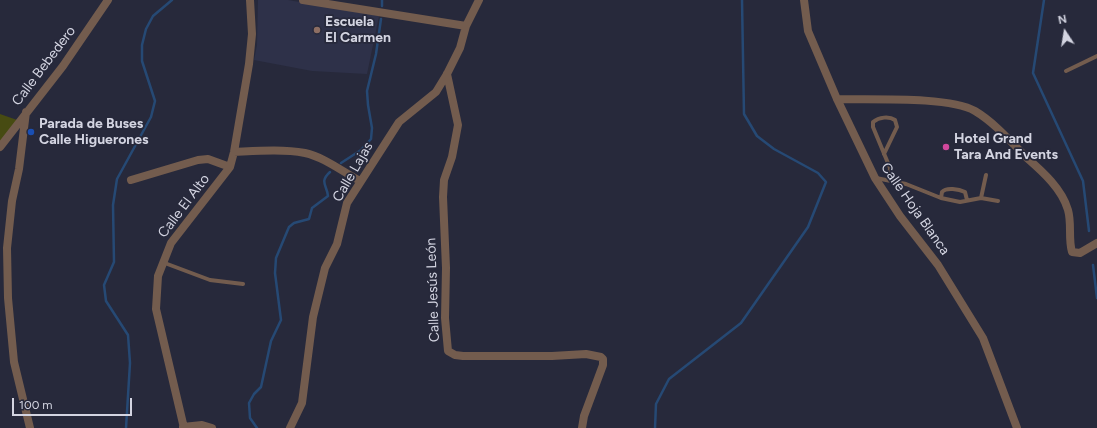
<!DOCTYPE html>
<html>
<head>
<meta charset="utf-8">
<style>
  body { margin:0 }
  #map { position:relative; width:1097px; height:428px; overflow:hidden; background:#27293b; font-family:Figtree,sans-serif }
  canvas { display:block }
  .north { position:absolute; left:1045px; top:12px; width:40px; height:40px; -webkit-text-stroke:3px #27293b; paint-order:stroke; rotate:348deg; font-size:11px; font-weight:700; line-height:16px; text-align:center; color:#d3d4e1 }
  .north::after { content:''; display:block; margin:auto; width:14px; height:18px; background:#d3d4e1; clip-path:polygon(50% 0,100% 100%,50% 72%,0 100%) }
  .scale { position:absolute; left:12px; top:398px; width:120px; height:18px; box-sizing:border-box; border:2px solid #d3d4e1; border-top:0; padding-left:5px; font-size:12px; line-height:14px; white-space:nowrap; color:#d3d4e1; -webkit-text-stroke:3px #27293b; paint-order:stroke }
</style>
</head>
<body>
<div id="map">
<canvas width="1097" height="428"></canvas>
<div class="north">N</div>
<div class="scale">100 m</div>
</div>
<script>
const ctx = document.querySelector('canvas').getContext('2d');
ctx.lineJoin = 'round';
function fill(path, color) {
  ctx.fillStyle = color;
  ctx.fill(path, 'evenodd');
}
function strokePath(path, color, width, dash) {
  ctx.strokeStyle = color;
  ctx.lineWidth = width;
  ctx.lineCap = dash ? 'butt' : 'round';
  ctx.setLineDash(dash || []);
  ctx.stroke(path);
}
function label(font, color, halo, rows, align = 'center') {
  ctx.font = font + ' Figtree,sans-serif';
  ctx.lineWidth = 3.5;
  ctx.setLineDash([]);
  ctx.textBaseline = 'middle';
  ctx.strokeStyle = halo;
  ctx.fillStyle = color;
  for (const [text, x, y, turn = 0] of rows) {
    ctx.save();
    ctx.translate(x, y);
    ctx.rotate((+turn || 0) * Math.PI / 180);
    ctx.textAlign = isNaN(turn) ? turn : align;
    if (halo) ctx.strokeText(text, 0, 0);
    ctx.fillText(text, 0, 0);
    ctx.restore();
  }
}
fill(new Path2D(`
  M258 0H288L379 16 367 74 312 71 254 60 257 45Z`), '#2e3149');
fill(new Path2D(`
  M0 114 20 121 0 148Z`), '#474b12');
strokePath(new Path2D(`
  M382 0V6
  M1044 0 1033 73 1083 181 1089 231
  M341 163 361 150 371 139 372 128 368 105 367 91 376 54 381 19
  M1093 265 1097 298
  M126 428 130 363 128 335 106 301 104 285 114 262 113 205 117 179 151 117 155 101 142 61V45L146 29 153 16 172 0
  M257 428 250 418 249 403 254 394 261 387 271 341 281 320 275 273 276 258 289 227 294 223 309 219 312 208 328 196C327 185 319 182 330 172
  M655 428 656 404 669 379 741 323 808 227 826 182 818 173 774 149 757 136 744 114 742 0`), '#264974', 2.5);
strokePath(new Path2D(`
  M1066 71 1097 56
  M884 154 897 127 895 120C889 116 879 117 873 122V127L890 168 889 180
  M876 178 906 184 941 198 960 202 981 198 998 201
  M941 198 942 192C946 187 959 189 965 192L967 200
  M981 198 986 175
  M162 262 210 280 243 284`), '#735c4e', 4);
strokePath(new Path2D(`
  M303 0 466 26
  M804 0 808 31 837 99 875 178 900 216 938 265 983 338 1017 428
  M447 74 458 125 452 157 444 180 443 197 446 268 445 318 448 351 455 355 463 356H552L586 354 601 357 603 359V365L584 416 582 428
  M837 99C870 100 949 96 975 111 995 123 1011 142 1027 158 1043 172 1062 189 1068 210 1072 224 1068 238 1072 252L1080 253 1097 243
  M26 112 19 169 12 201 7 248 8 298 14 362 30 428
  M0 147 63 66 108 0
  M234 152C257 151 282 149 305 153 324 157 343 172 360 181
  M131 180 198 160 208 159 230 167
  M183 427 202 425 212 428
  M184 428 156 309 158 276 171 243 230 167 234 152 249 64 252 34 250 0
  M290 428 302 403 313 317 325 268 337 244 347 203 399 122 436 92 447 74 460 48 466 26 479 0`), '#735c4e', 8);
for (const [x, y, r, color] of [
  [317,30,4,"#8d6e63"],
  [31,132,4,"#1a4fb4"],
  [946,147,4,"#d1479c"]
]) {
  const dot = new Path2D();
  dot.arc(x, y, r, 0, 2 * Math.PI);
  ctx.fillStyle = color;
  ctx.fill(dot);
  strokePath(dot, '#27293b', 1.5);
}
label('bold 14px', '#d3d4e1', '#27293b', [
  ["Escuela",325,22],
  ["El Carmen",325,38],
  ["Parada de Buses",39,124],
  ["Calle Higuerones",39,140],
  ["Hotel Grand",954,139],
  ["Tara And Events",954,155]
], 'left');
label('14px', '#d3d4e1', '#27293b', [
  ["Calle Bebedero",44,66,-53],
  ["Calle Lajas",353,172,-60],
  ["Calle El Alto",184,206,-53],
  ["Calle Hoja Blanca",915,209,55],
  ["Calle Jesús León",433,290,-92]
]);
</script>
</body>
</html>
